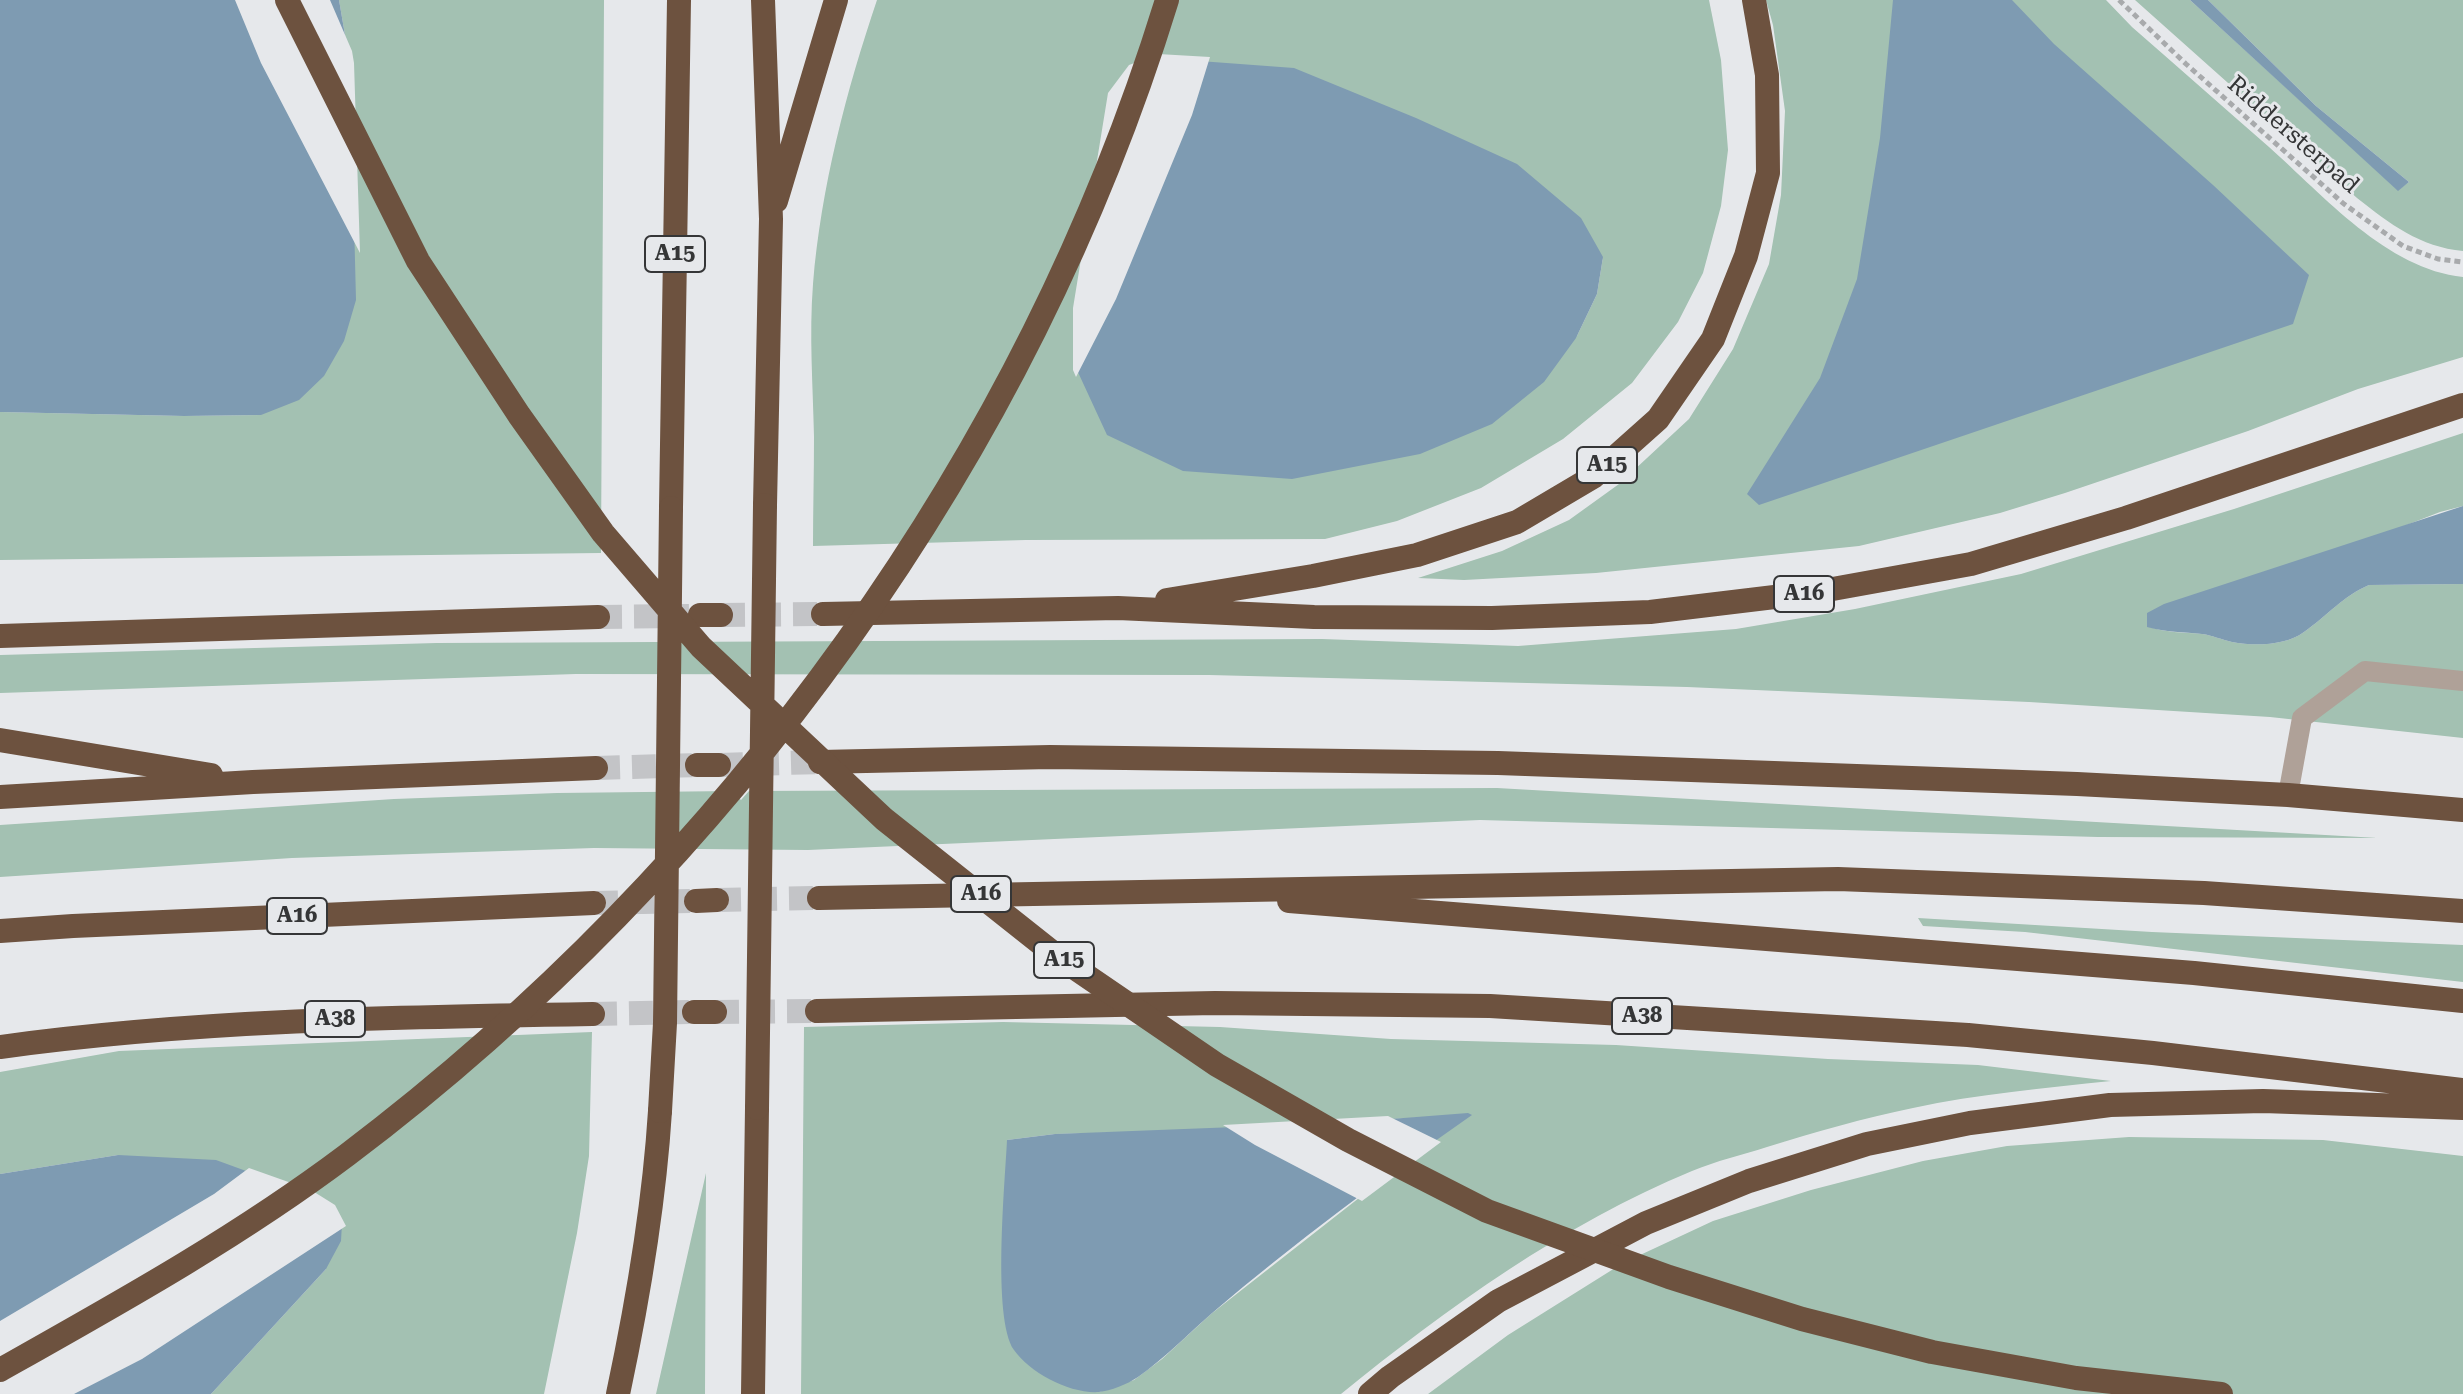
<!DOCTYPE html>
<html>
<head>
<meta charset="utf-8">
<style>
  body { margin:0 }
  canvas { display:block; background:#e6e8eb }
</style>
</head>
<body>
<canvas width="2463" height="1394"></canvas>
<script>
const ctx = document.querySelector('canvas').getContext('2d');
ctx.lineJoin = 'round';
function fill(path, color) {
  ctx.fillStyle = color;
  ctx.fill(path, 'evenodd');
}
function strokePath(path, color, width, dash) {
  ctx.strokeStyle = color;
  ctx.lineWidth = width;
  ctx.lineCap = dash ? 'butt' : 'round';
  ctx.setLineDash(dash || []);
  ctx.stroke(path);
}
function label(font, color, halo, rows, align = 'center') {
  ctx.font = font + ' "Roboto Serif",serif';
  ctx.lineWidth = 6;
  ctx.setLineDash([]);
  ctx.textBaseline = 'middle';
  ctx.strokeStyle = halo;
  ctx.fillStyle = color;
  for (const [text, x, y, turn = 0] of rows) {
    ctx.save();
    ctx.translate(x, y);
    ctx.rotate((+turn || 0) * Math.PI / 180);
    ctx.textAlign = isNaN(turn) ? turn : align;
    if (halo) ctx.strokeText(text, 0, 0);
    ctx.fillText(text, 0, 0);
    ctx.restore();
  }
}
fill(new Path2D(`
  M339 0H604L601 553 0 560V412L184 416 261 415 350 64Z
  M877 0H1709L1721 60 1728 150 1721 206 1703 273 1678 322 1632 383 1563 439 1481 488 1397 521 1325 539 1026 540 813 546C813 510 814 473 814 437 813 386 809 335 813 284 821 187 846 92 877 0ZM1603 257 1597 294 1576 338Z
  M1766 0H2106L2132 27C2178 67 2223 107 2269 147 2324 196 2387 269 2463 277V357L2358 389 2248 431 2065 493 2000 513 1859 546 1596 573 1464 580 1418 578 1502 551 1569 520 1619 484 1689 419 1733 349 1769 264 1781 195 1785 111 1773 25Z
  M2135 0H2190L2398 190 2409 182 2316 106 2208 0H2463V251C2420 247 2390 224 2357 198Z
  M2463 433V506L2440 512 2147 626C2165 633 2183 632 2202 634 2212 635 2222 640 2232 642 2254 646 2285 646 2304 632 2327 616 2343 596 2369 585L2463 584V738L2270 717 2029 702 1687 687 1209 675 576 674 0 693V655L437 643 1322 639 1518 646 1736 629 1855 609 2021 574 2234 509Z
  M1497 788 2378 838 2098 837 1480 820 808 850 594 848 292 858 0 877V825L394 799 557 793 732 791 741 800 749 791Z
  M1918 918 2152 932 2463 945V982L2025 932 1923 926Z
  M1003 1022 1220 1027 1391 1039 1616 1045 1828 1059 1978 1065 2111 1081C2045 1088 1978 1094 1913 1108 1864 1118 1815 1132 1767 1147 1742 1155 1716 1161 1692 1171 1564 1224 1448 1307 1341 1394H801L804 1027ZM1448 1116 1410 1158 1211 1314 1162 1359 1134 1380 1099 1392 1007 1140 1055 1134 1175 1131Z
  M592 1032 589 1156 577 1233 544 1394H211L326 1269 118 1155 0 1174V1072L119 1051Z
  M2129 1137 2323 1140 2463 1156V1394H1428L1508 1335 1623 1263 1713 1221 1811 1190 1923 1161 2007 1146Z
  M706 1173 705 1394H656Z`), '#a3c1b2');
fill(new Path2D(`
  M0 0H339L350 64 356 300 344 341 324 376 299 400 261 415 184 416 0 412Z
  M1893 0H2012L2054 44 2213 185 2309 275 2293 324 1759 505 1747 494 1820 378 1857 279 1880 138Z
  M2190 0H2208L2316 106 2409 182 2398 191Z
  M1159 58 1294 68 1416 118 1517 164 1581 218 1603 257 1597 294 1576 338 1544 382 1492 424 1420 454 1292 479 1183 471 1107 435 1077 370Z
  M2463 506V584L2369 585C2343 596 2327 616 2304 632 2285 646 2254 646 2232 642 2222 640 2212 635 2202 634 2183 632 2166 632 2147 627V613L2164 604Z
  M1468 1113 1472 1115C1383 1177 1294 1243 1211 1314 1187 1335 1165 1358 1138 1377 1128 1384 1110 1391 1099 1392 1070 1394 1030 1373 1014 1350 992 1318 1005 1183 1007 1140L1055 1134 1339 1123Z
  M118 1155 216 1160 309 1194 342 1223 341 1241 326 1269 211 1394H0V1174Z`), '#7e9bb2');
fill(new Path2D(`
  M235 0H330L352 51 354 63 360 253 261 63Z
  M1158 54 1210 57 1192 115 1116 299 1076 377 1073 370V308L1108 93 1129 65Z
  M1388 1116 1441 1142 1362 1201 1255 1145 1223 1125Z
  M249 1168 311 1190 335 1205 346 1226 142 1359 74 1394H0V1321L214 1194Z`), '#e6e8eb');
strokePath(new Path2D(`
  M721 615 823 614
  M598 617 689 616
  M719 765 820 762
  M596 768 697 765
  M717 900 819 898
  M594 903 696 901
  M715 1012 817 1011
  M593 1014 694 1012`), '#c3c4c7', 24, [24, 12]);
strokePath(new Path2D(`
  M2119 0 2186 64 2344 204 2403 246 2438 259 2463 262`), '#a8aaac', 5, [6, 4]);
strokePath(new Path2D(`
  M2288 795 2302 718 2365 671 2463 681`), '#afa198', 20);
strokePath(new Path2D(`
  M763 0 771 219 765 505
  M776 201 836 0
  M671 508 679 0
  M1167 600 1313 576 1417 555 1517 522 1593 477 1658 419 1713 339 1746 256 1768 173 1767 75 1754 0
  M823 614 1118 608 1314 617 1492 618 1650 612 1816 592 1971 564 2126 518 2463 405
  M700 615H721
  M0 636 598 617
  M0 740 211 775
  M820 762 1050 757 1498 763 2077 784 2288 795 2463 810
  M697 765H719
  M0 797 253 782 596 768
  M819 898 1838 879 2204 893 2463 911
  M696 901 717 900
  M1289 901 2194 973 2463 1001
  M0 931 73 926 594 903
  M817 1011 1215 1003 1490 1006 1968 1035 2153 1053 2463 1090
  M694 1012H715
  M0 1047C196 1020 395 1017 593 1014
  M618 1394C638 1300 654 1207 660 1111
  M753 1394 757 1108
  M1370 1394 1390 1377 1498 1301 1646 1223 1749 1181 1867 1144 1970 1123 2110 1105 2263 1101 2463 1108`), '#6d523f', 24);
strokePath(new Path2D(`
  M287 0 418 261 519 415 603 533 701 647 884 819 1053 953 1217 1065 1348 1140 1487 1211 1669 1277 1802 1319 1932 1352 2076 1378 2221 1394
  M757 1108 765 505
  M660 1111 665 1023 671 508
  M0 1370C119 1303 238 1237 347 1155 728 867 1026 458 1167 0`), '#6d523f', 24);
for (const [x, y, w] of [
  [675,254,60],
  [1607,465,60],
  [1804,594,60],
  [981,894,60],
  [297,916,60],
  [1064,960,60],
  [1642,1016,60],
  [335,1019,60]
]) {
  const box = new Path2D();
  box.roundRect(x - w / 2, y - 18, w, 36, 6);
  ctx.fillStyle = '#e6e8eb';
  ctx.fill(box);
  strokePath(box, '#353637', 2);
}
label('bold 22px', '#353637', null, [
  ["A15",675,254],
  ["A15",1607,465],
  ["A16",1804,594],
  ["A16",981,894],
  ["A16",297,916],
  ["A15",1064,960],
  ["A38",1642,1016],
  ["A38",335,1019]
]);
label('24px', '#353637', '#e6e8eb', [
  ["Riddersterpad",2293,135,41]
]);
</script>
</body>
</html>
